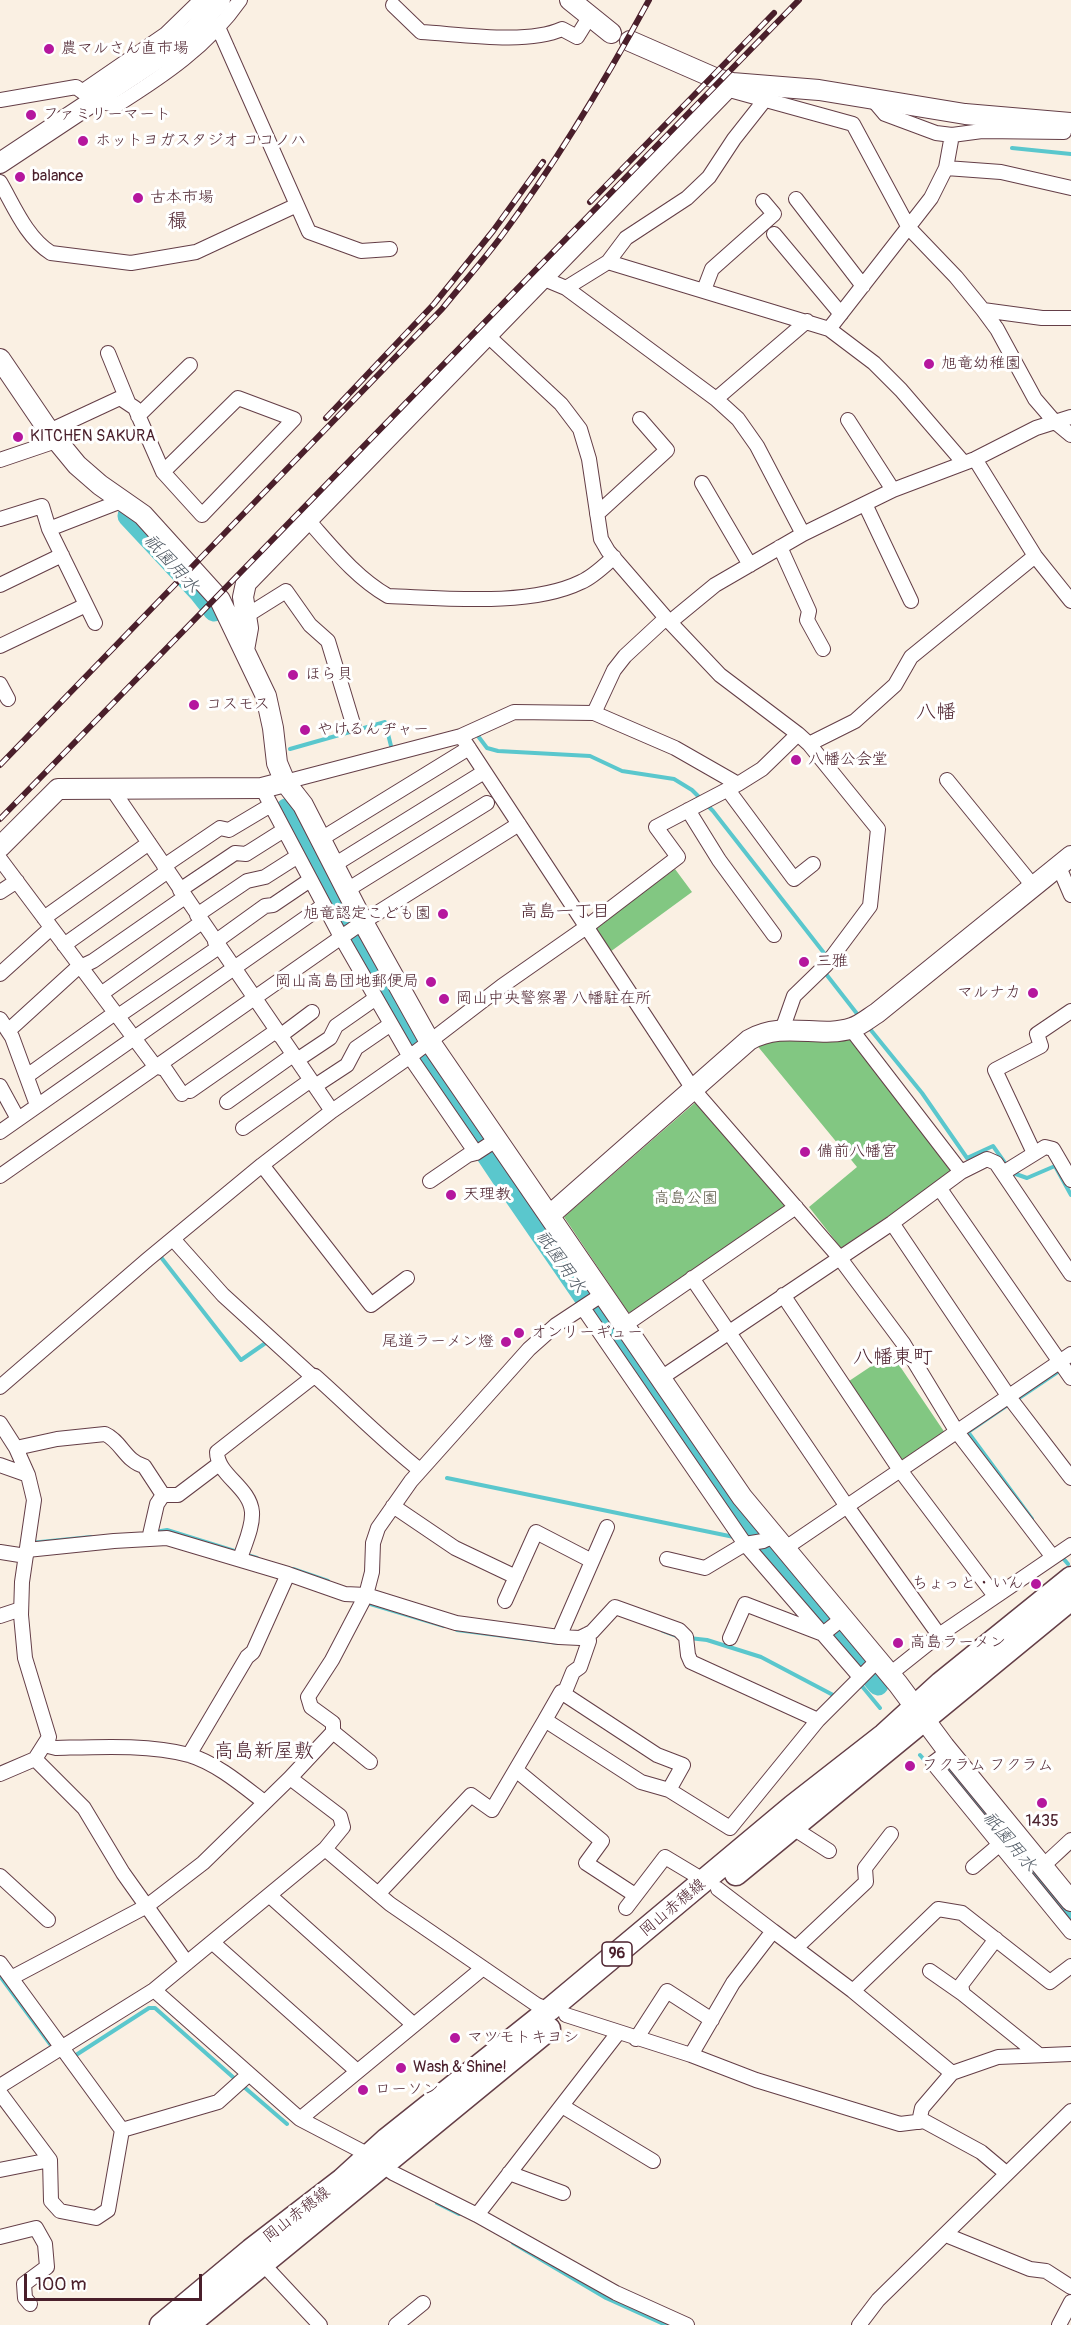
<!DOCTYPE html>
<html>
<head>
<meta charset="utf-8">
<style>
  body { margin:0 }
  #map { position:relative; width:1071px; height:2325px; overflow:hidden; background:#faf0e3; font-family:Pangolin,sans-serif }
  canvas { display:block }
  .scale { position:absolute; left:24px; top:2274px; width:178px; height:27px; box-sizing:border-box; border:3px solid #4a1f2b; border-top:0; padding-left:8px; font-size:18px; line-height:21px; white-space:nowrap; color:#4a1f2b; -webkit-text-stroke:4px #fff; paint-order:stroke }
</style>
</head>
<body>
<div id="map">
<canvas width="1071" height="2325"></canvas>
<div class="scale">100 m</div>
</div>
<script>
const ctx = document.querySelector('canvas').getContext('2d');
ctx.lineJoin = 'round';
function fill(path, color) {
  ctx.fillStyle = color;
  ctx.fill(path, 'evenodd');
}
function strokePath(path, color, width, dash) {
  ctx.strokeStyle = color;
  ctx.lineWidth = width;
  ctx.lineCap = dash ? 'butt' : 'round';
  ctx.setLineDash(dash || []);
  ctx.stroke(path);
}
function label(font, color, halo, rows, align = 'center') {
  ctx.font = font + ' Pangolin,"Klee One",sans-serif';
  ctx.lineWidth = 6;
  ctx.setLineDash([]);
  ctx.textBaseline = 'middle';
  ctx.strokeStyle = halo;
  ctx.fillStyle = color;
  for (const [text, x, y, turn = 0] of rows) {
    ctx.save();
    ctx.translate(x, y);
    ctx.rotate((+turn || 0) * Math.PI / 180);
    ctx.textAlign = isNaN(turn) ? turn : align;
    if (halo) ctx.strokeText(text, 0, 0);
    ctx.fillText(text, 0, 0);
    ctx.restore();
  }
}
fill(new Path2D(`
  M675 869 692 892 610 952 593 929Z
  M781 1037 849 1039 954 1172 841 1248 809 1207 857 1167 755 1043Z
  M697 1101 788 1203V1210L636 1313 628 1312 564 1217Z
  M891 1353 945 1433 899 1463 846 1383Z`), '#82c782');
strokePath(new Path2D(`
  M1012 148 1071 154
  M478 736 487 748 498 751 590 756 622 771 674 779 692 790 713 811 824 953
  M290 749 385 722 391 746
  M826 974 858 1015
  M870 1029 922 1093 967 1158 993 1146 1005 1163
  M1013 1173 1027 1178 1055 1166 1071 1195
  M160 1256 241 1360 267 1342
  M1016 1400 1071 1363
  M1009 1404 968 1432 1032 1519
  M447 1478 734 1537
  M155 1532 167 1530 257 1558
  M30 1543 91 1537
  M1062 1557 1068 1564
  M293 1569 328 1581
  M367 1603 444 1626
  M457 1630 559 1643
  M663 1631 679 1637
  M689 1638 707 1640 761 1657 835 1696
  M859 1687 861 1685 880 1708
  M920 1755 927 1763
  M0 1976 50 2044
  M76 2055 149 2008H155L234 2078
  M244 2087 287 2124
  M437 2203 459 2214
  M513 2243 606 2298 666 2325`), '#5ac7cd', 4);
strokePath(new Path2D(`
  M128 516 199 592 214 611
  M286 809 346 924 413 1045 502 1178 695 1458 753 1538 878 1685
  M948 1767 1071 1917`), '#5ac7cd', 21);
const street = new Path2D(`
  M393 5 421 32C459 34 527 45 562 29L577 37 590 16
  M218 27 309 232 361 251 390 249
  M726 89 853 124 909 228 956 277 983 310 997 329 1035 399 1054 421 1071 435
  M83 91 166 34 201 0
  M0 100 76 87 95 101 117 105C163 76 208 46 240 0
  M874 101 885 114 936 133 952 135 946 168 931 198 829 329 874 363 901 390 963 462
  M952 135 982 131 1064 132
  M946 168 1001 172 1071 188
  M0 182C14 206 26 237 51 253L131 263 196 252 297 205
  M796 199 863 286
  M774 234 841 314
  M608 262 829 329
  M542 278 566 288 716 399 738 419 757 446 803 534
  M566 288 608 262 626 238 687 198 709 177 734 139 764 101
  M704 290 712 269 774 214 763 201
  M983 310 1042 318H1071
  M487 335 561 404 580 429 589 459 601 539 608 551 666 618 720 675 798 734
  M108 353 128 402
  M716 399 807 321
  M138 416 190 365
  M848 420 893 490
  M49 431 120 398 135 408 163 472 202 515 294 419 238 398 163 472
  M975 459 1035 556 1071 601
  M0 460 56 441
  M702 483 750 565
  M865 504 911 601
  M597 514 667 450 640 419
  M0 519 42 506 49 529 95 623
  M307 519C332 547 355 577 388 596 444 598 530 607 581 582 593 577 604 566 614 557
  M49 529 124 500
  M780 547 809 611 807 620 823 649
  M0 585 62 555
  M246 616 286 591 310 625 328 641 354 727
  M670 622 715 585 803 534 893 490 975 459 1036 428 1071 417
  M0 646 86 605
  M0 684 8 699
  M594 713 614 670 625 656 666 618
  M461 736 693 1089 839 1257 903 1343 957 1432 1052 1556
  M809 744 855 721 895 685 911 657 1035 556
  M947 780 1034 887
  M285 782 461 736 514 712 594 713 675 748 738 784 762 769 798 734 809 744 878 829 870 906 826 965 794 996 782 1030
  M262 788 341 937 410 1057 476 1153
  M112 789 332 1111
  M728 790 794 879 813 864
  M688 810 719 860 774 935
  M321 839 469 748
  M0 859 155 1066 165 1069 182 1094
  M334 865 484 772
  M164 866 220 828 229 830 271 805
  M1059 867 1071 895
  M180 890 235 853 246 854 284 830
  M347 890 487 803
  M0 892 17 881
  M197 915 247 881 265 877 298 856
  M44 918 149 843
  M215 942 265 906 273 905 310 880
  M64 945 168 871
  M0 974 51 928
  M101 994 202 922
  M0 1019 12 1037 37 1105
  M851 1029 961 1172
  M8 1031 76 969 93 961 185 897
  M280 1036 312 1012
  M297 1060 330 1038 336 1026 376 998
  M27 1076 115 1013 121 1014 219 947
  M0 1086 18 1119
  M315 1086 347 1065 356 1048 391 1024
  M190 1091 276 1031
  M227 1102 293 1055
  M243 1128 311 1080
  M0 1132 324 905
  M1034 1153 995 1070 1041 1046 1037 1034 1071 1011
  M262 1165 371 1305 407 1278
  M1003 1173 1045 1147 1053 1149 1071 1180
  M0 1176 363 922 519 824
  M430 1181 468 1155 476 1153 496 1140
  M940 1189 1071 1378
  M892 1223 1009 1397 1071 1478
  M173 1239 223 1295 313 1377 315 1376C350 1407 383 1441 420 1470
  M692 1278 846 1505 939 1635
  M783 1295 900 1470 995 1596
  M583 1308 745 1544 860 1677
  M625 1325 796 1207
  M661 1378 892 1223 961 1172 987 1159 996 1163 1071 1274
  M0 1387 147 1260 262 1165 332 1111 412 1055 502 986 585 928 678 857 656 827 738 784
  M0 1423 16 1448 28 1475 34 1500 22 1582 21 1615 25 1658 49 1737 35 1759 0 1774
  M16 1448 57 1439 105 1434C121 1441 126 1462 144 1466L163 1495 157 1504 149 1539
  M0 1465 28 1475
  M163 1495H178L219 1464
  M393 1506 455 1548 516 1577
  M784 1549 1071 1354
  M27 1550 114 1541 167 1538 288 1574 345 1594 366 1595 456 1623 559 1637 580 1638 592 1632 615 1607 679 1630 686 1637 688 1655 691 1662 818 1720
  M0 1552 26 1556
  M240 1559C244 1545 253 1528 252 1512 250 1487 217 1475 217 1452L313 1377
  M667 1559 705 1568 745 1544 763 1541 773 1536
  M505 1601 536 1532 592 1561
  M0 1616 21 1609
  M559 1637 607 1527
  M730 1638 745 1604 823 1634 843 1618
  M890 1674 939 1635 1071 1545
  M564 1694 573 1672 580 1667 589 1641 588 1634
  M545 1720 561 1692 657 1755 683 1765 669 1790
  M44 1745 56 1748C97 1747 149 1744 189 1755 216 1763 242 1785 264 1802
  M949 1751 933 1763 1071 1932
  M189 1755 247 1657 253 1652 288 1574
  M35 1759 84 1808 123 1873 187 1963
  M370 1762 333 1732V1723L311 1707 308 1697 332 1660 366 1595 372 1572 373 1543 378 1528 411 1481 529 1349 556 1325 603 1294
  M516 1770 602 1841 586 1863 635 1895
  M793 1828 829 1851
  M325 1849 390 1904 537 2005 549 2010
  M1043 1866 1071 1840
  M973 1867 1006 1839
  M0 1876 48 1920
  M718 1889 773 1931
  M378 1894 471 1795 492 1810 545 1720 641 1782 669 1790 730 1828 818 1720 878 1660
  M269 1895 414 2025
  M626 1908 665 1857 705 1881
  M996 1939 961 1985 963 1994 1039 2055
  M212 1942 357 2071
  M797 1947 866 1882 865 1868 891 1834
  M0 1963 122 2130
  M930 1971 963 1994
  M11 1978 147 1906 203 1863 290 1778 333 1732
  M154 1990 300 2119 369 2155 393 2173 477 2215 616 2293 687 2325
  M853 1991 952 2073
  M566 2015 691 2055 756 2080 900 2124 924 2121 981 2152 1006 2173
  M636 2039 667 1991 712 2020
  M691 2055 733 1983 773 1931 853 1991 938 1909 962 1913 1050 1982 1071 1966
  M0 2086 154 1990 325 1849 343 1827 340 1816 290 1778
  M0 2093 50 2160 51 2201 60 2211 96 2218 108 2210 122 2130 218 2102 248 2075
  M562 2106 653 2161
  M300 2119 483 1968
  M919 2122 922 2108 952 2073 998 2057 1071 2054
  M0 2170 50 2160
  M509 2173 563 2193
  M477 2215 618 2033
  M946 2235 1030 2269 1046 2271 1071 2287
  M0 2237 36 2228 45 2244 47 2267 24 2284 25 2298 30 2304
  M262 2263 320 2325
  M396 2325 423 2303
  M859 2325 878 2300 1071 2111
  M1059 2325 1071 2302`);
const secondary = new Path2D(`
  M570 0 611 33
  M630 41 717 79 732 83 819 90 965 114 1071 123
  M0 163 175 47 195 29 220 0
  M0 359 49 431 77 465 100 485 143 515 220 600 266 696 273 728 277 763 285 782 303 805 363 922 430 1042 742 1497 898 1684 944 1746 1071 1901
  M244 650 248 628 243 597 246 583 732 83
  M0 847 58 789 262 788 285 782
  M550 1215 749 1040C784 1020 820 1039 852 1028 861 1025 869 1018 877 1013L1071 856`);
const primary = new Path2D(`
  M736 1874 1071 1599
  M161 2325 251 2250 342 2180 387 2139 549 2010 793 1806 884 1735 941 1683 1071 1578
  M188 2325 549 2029`);
strokePath(street, '#643e47', 16);
strokePath(secondary, '#643e47', 22);
strokePath(primary, '#643e47', 25);
strokePath(street, '#fff', 14);
strokePath(secondary, '#fff', 20);
strokePath(primary, '#fff', 22);
const rail = new Path2D(`
  M590 202 774 13
  M326 418 434 304 493 231 543 162
  M0 765 442 309C462 284 484 260 503 234 558 160 605 81 649 0
  M0 819 799 0`);
strokePath(rail, '#4a1f2b', 6);
strokePath(rail, '#fff', 4, [11]);
for (const [x, y, r, color] of [
  [49,49,6,"#b5179e"],
  [31,115,6,"#b5179e"],
  [83,141,6,"#b5179e"],
  [20,177,6,"#b5179e"],
  [138,198,6,"#b5179e"],
  [929,364,6,"#b5179e"],
  [18,437,6,"#b5179e"],
  [293,675,6,"#b5179e"],
  [194,705,6,"#b5179e"],
  [305,730,6,"#b5179e"],
  [796,760,6,"#b5179e"],
  [443,914,6,"#b5179e"],
  [804,962,6,"#b5179e"],
  [431,982,6,"#b5179e"],
  [1033,993,6,"#b5179e"],
  [444,999,6,"#b5179e"],
  [805,1152,6,"#b5179e"],
  [451,1195,6,"#b5179e"],
  [519,1333,6,"#b5179e"],
  [506,1342,6,"#b5179e"],
  [1036,1584,6,"#b5179e"],
  [898,1643,6,"#b5179e"],
  [910,1766,6,"#b5179e"],
  [1042,1803,6,"#b5179e"],
  [455,2038,6,"#b5179e"],
  [401,2068,6,"#b5179e"],
  [363,2090,6,"#b5179e"]
]) {
  const dot = new Path2D();
  dot.arc(x, y, r, 0, 2 * Math.PI);
  ctx.fillStyle = color;
  ctx.fill(dot);
  strokePath(dot, '#fff', 2);
}
for (const [x, y, w] of [
  [617,1954,30]
]) {
  const box = new Path2D();
  box.roundRect(x - w / 2, y - 12, w, 24, 4.5);
  ctx.fillStyle = '#fff';
  ctx.fill(box);
  strokePath(box, '#4a1f2b', 1.5);
}
label('bold 15px', '#4a1f2b', null, [
  ["96",617,1954]
]);
label('16px', '#4a1f2b', '#fff', [
  ["農マルさん直市場",61,49],
  ["ファミリーマート",43,115],
  ["ホットヨガスタジオ ココノハ",95,141],
  ["balance",32,177],
  ["古本市場",150,198],
  ["旭竜幼稚園",941,364],
  ["KITCHEN SAKURA",30,437],
  ["ほら貝",305,675],
  ["コスモス",206,705],
  ["やけるんヂャー",317,730],
  ["八幡公会堂",808,760],
  ["旭竜認定こども園",431,914,"right"],
  ["三雅",816,962],
  ["岡山高島団地郵便局",419,982,"right"],
  ["マルナカ",1021,993,"right"],
  ["岡山中央警察署 八幡駐在所",456,999],
  ["備前八幡宮",817,1152],
  ["天理教",463,1195],
  ["オンリーギュー",531,1333],
  ["尾道ラーメン燈",494,1342,"right"],
  ["ちょっと・いん",1024,1584,"right"],
  ["高島ラーメン",910,1643],
  ["フクラム フクラム",922,1766],
  ["1435",1042,1822,"center"],
  ["マツモトキヨシ",467,2038],
  ["Wash & Shine!",413,2068],
  ["ローソン",375,2090]
], 'left');
label('16px', '#5e5a49', '#fff', [
  ["高島公園",686,1199]
]);
label('16px', '#4a1f2b', '#fff', [
  ["岡山赤穂線",673,1908,-40],
  ["岡山赤穂線",297,2215,-38]
]);
label('italic 18px', '#505a64', '#fff', [
  ["祇園用水",171,564,48],
  ["祇園用水",560,1262,55],
  ["祇園用水",1009,1842,50]
]);
label('18px', '#4a1f2b', '#fff', [
  ["高島一丁目",565,912]
]);
label('20px', '#4a1f2b', '#fff', [
  ["穝",177,222],
  ["八幡",936,713],
  ["八幡東町",893,1358],
  ["高島新屋敷",264,1752]
]);
</script>
</body>
</html>
